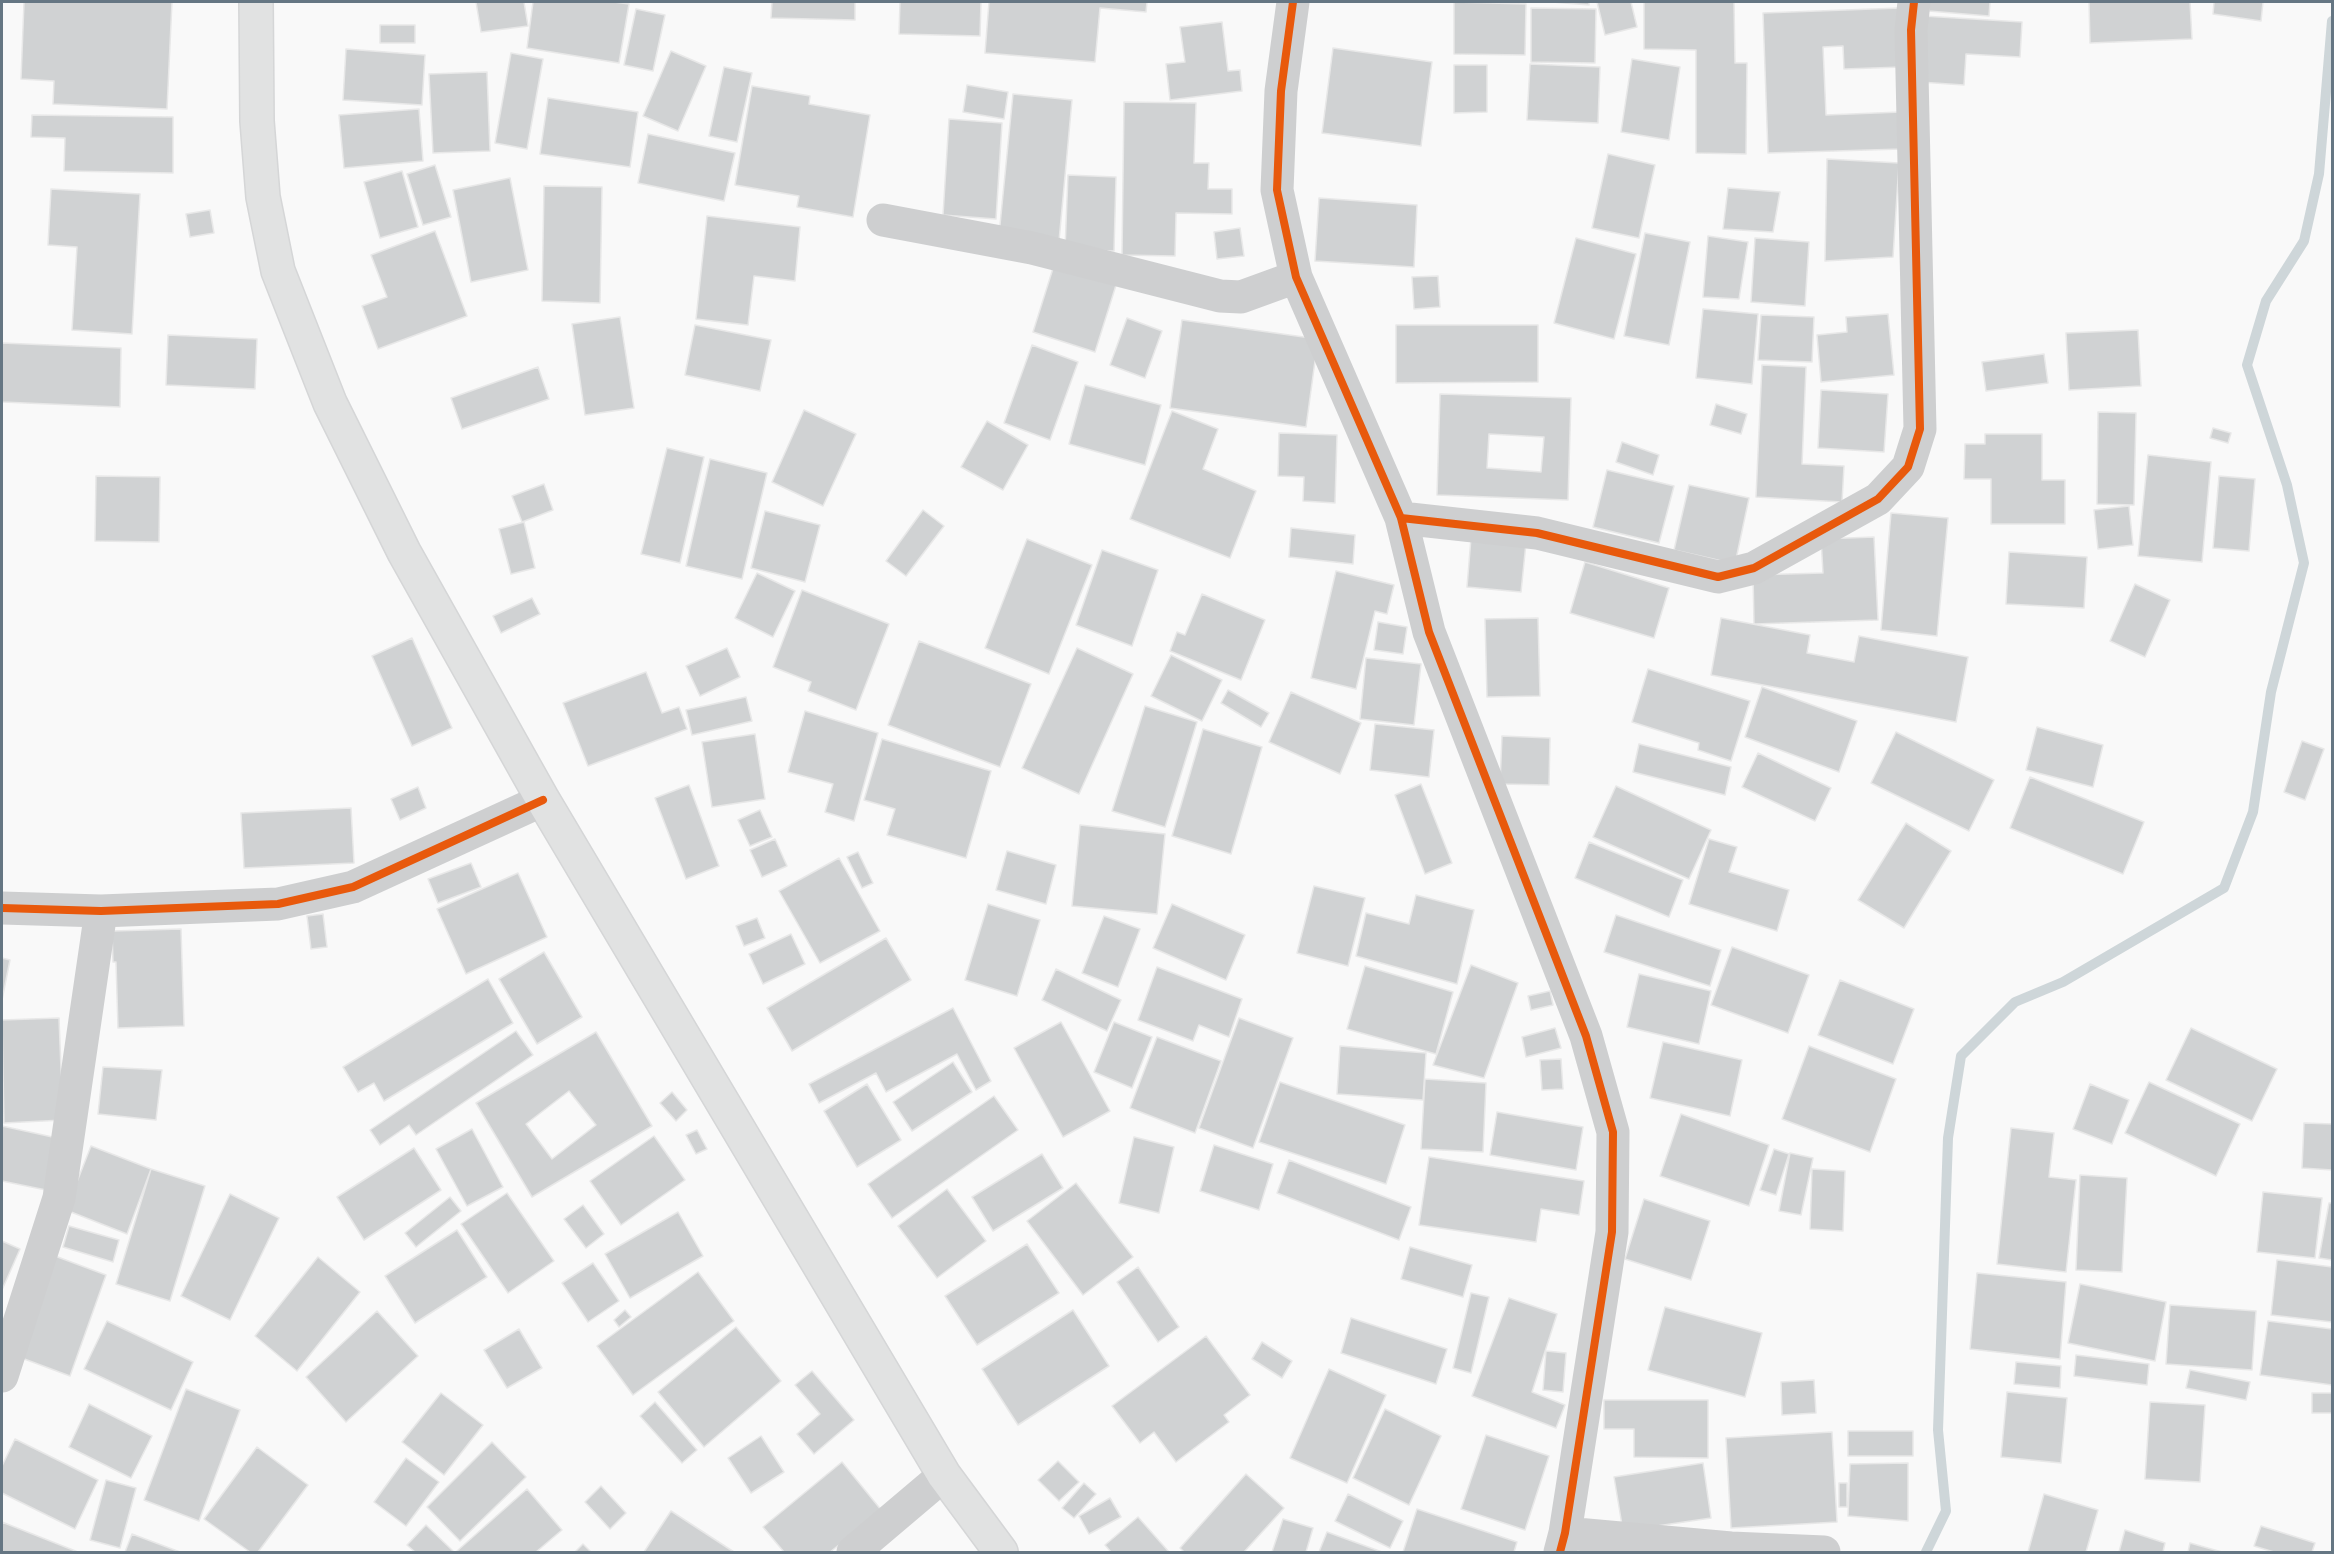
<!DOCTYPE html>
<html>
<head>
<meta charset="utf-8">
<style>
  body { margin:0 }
  #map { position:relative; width:2334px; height:1554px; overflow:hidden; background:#f9f9f9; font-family:"PT Sans Narrow",sans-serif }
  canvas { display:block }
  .frame { position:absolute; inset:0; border:3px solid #657683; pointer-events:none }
</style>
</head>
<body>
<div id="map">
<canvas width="2334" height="1554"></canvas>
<div class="frame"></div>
</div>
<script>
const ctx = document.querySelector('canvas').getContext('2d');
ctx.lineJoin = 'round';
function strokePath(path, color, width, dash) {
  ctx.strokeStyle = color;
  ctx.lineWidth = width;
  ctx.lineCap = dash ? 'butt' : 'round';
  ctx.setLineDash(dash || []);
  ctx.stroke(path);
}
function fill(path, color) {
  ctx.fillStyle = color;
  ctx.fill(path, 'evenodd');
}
strokePath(new Path2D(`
  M1926 1552 1946 1511 1938 1430 1948 1138 1961 1056 2015 1002 2063 982 2224 888 2253 812 2271 692 2304 563 2287 485 2247 365 2266 301 2304 241 2319 174 2332 21`), '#ced6d9', 10);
const building = new Path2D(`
  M24 2H172L167 109 53 104 54 81 21 79Z
  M476 2H524L528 26 481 32Z
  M533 2H614L629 4 619 63 527 48Z
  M772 2H855V20L771 18Z
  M900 2H981L980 36 899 34Z
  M989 2H1147L1146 12 1100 8 1095 62 985 53Z
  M1454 2 1526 4 1525 55 1454 54Z
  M1552 2H1589V5Z
  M1597 2H1631L1637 27 1605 35Z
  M1644 2H1734L1735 63H1747L1746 154 1696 153V50L1644 49Z
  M1929 2H1990L1989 16 1929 11Z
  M2089 2H2190L2192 39 2090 43Z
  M2214 2H2263L2261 21 2213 14Z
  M1531 8 1596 9 1595 63 1531 62Z
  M1900 8 1902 67 1844 69 1843 46 1823 47 1826 115 1901 112 1902 149 1768 153 1763 13Z
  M636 9 665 15 653 71 624 65Z
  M1923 16 2022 22 2020 57 1966 54 1964 85 1920 82Z
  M1222 22 1228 71 1240 70 1242 91 1170 100 1166 64 1185 62 1180 27Z
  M380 25H415V43H380Z
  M1333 48 1432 62 1421 146 1322 133Z
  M346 49 425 55 422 105 343 100Z
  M671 51 706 66 678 131 643 116Z
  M511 53 543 59 527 149 495 143Z
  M1632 59 1680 67 1669 140 1621 132Z
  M1530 64 1600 67 1598 123 1527 120Z
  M1454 65H1487V112L1454 113Z
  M724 67 752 73 737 142 709 136Z
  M487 72 490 151 433 153 429 74Z
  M967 85 1008 92 1004 119 963 112Z
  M752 86 810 96 809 104 870 115 853 217 797 207 799 196 735 185Z
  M1013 94 1072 100 1059 241 999 235Z
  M548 98 638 112 630 167 540 154Z
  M1124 102 1196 103 1194 163H1209L1208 189H1232V214L1176 213 1175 256 1122 255Z
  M419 109 423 161 344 168 339 115Z
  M32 115 173 117V173L64 171 65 138 31 137Z
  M949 119 1002 123 996 219 943 215Z
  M648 134 735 153 724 201 638 183Z
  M1608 154 1655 165 1639 238 1592 228Z
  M1827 159 1899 163 1893 257 1825 261Z
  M435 165 451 217 423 225 407 174Z
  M402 171 418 227 380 238 364 182Z
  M1068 175 1116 177 1114 251 1065 249Z
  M510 178 528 270 471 282 453 190Z
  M544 186 602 187 600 303 542 301Z
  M1728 188 1780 192 1773 232 1723 229Z
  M51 189 140 194 132 334 72 330 77 247 48 245Z
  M1319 198 1417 205 1414 267 1315 261Z
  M210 210 214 233 190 237 186 214Z
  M707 216 800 227 795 281 754 276 748 325 696 319Z
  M1240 228 1244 256 1217 259 1214 232Z
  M435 231 467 316 378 349 362 306 387 297 371 255Z
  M1645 233 1690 242 1669 345 1624 336Z
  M1708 236 1748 242 1739 299 1703 297Z
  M1576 238 1636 254 1614 339 1554 323Z
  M1755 238 1809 242 1805 306 1751 302Z
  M1055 262 1117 282 1095 352 1033 332Z
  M1438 276 1440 307 1414 309 1412 277Z
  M1703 309 1758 314 1752 384 1696 378Z
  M1888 314 1894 375 1821 382 1817 335 1847 332 1846 317Z
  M1761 315 1814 317 1812 362 1758 360Z
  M620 317 634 408 585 415 572 324Z
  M1127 318 1162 331 1145 378 1110 365Z
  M1182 320 1318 339 1306 427 1170 408Z
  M695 325 771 340 760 391 685 375Z
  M1396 325H1538V382L1396 383Z
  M2138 330 2141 386 2069 390 2066 333Z
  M168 335 257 339 255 389 166 385Z
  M2 343 121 348 120 407 2 402Z
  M1032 345 1078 362 1050 440 1004 423Z
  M2044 354 2048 383 1986 391 1982 362Z
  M1762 365 1806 367 1802 464 1844 466 1842 502 1756 497Z
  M538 367 549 399 462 429 451 398Z
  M1085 385 1161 405 1145 465 1069 444Z
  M1821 390 1888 394 1884 452 1818 448Z
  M1440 394 1571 398 1568 500 1437 495ZM1489 434 1544 437 1541 472 1487 468Z
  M1716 404 1747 414 1741 434 1710 425Z
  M804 410 856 434 823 506 772 482Z
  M1172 411 1218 429 1203 469 1256 491 1230 558 1130 519Z
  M2098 412 2136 413 2134 505 2097 504Z
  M987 421 1028 445 1003 490 961 467Z
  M2213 428 2231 433 2228 443 2210 438Z
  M1279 433 1337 435 1335 503 1303 501 1304 477 1278 476Z
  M1985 434H2042V480H2065V524H1991V479H1964L1965 444H1985Z
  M1622 442 1659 455 1653 475 1616 462Z
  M667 448 704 457 680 563 641 554Z
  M2148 455 2211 462 2202 562 2138 556Z
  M710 459 767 473 742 579 686 566Z
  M1607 470 1674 486 1659 543 1593 527Z
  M96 476 160 477 159 542 95 541Z
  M2219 476 2255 479 2249 551 2213 548Z
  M544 484 553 510 522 522 512 496Z
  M1689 485 1749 498 1735 564 1674 550Z
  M2129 506 2133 545 2098 549 2094 510Z
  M923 510 944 526 906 576 886 561Z
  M765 511 820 525 805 582 751 568Z
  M1891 513 1948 518 1937 636 1881 630Z
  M524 522 535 568 511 574 499 529Z
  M1291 528 1355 535 1353 564 1289 557Z
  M1874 537 1878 620 1754 624 1753 575 1823 573 1821 539Z
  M1471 538 1526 543 1521 592 1467 587Z
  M1027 539 1092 565 1049 674 985 648Z
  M1102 550 1158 570 1132 646 1076 625Z
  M2009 552 2087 557 2084 608 2006 604Z
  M1585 562 1669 588 1654 638 1570 613Z
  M1336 571 1394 585 1387 614 1375 611 1356 689 1311 678Z
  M757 573 795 591 773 637 735 618Z
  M2135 584 2170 600 2145 657 2110 641Z
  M802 590 889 624 856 710 808 691 811 682 773 667Z
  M1202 594 1265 620 1241 680 1170 651 1177 632 1185 635Z
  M532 598 540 614 501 633 493 616Z
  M1538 618 1540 696 1487 697 1485 619Z
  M1721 618 1810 635 1807 653 1854 662 1859 636 1968 657 1956 722 1711 675Z
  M1378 622 1407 627 1403 654 1374 650Z
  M412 638 452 728 412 746 372 656Z
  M919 641 1031 684 1000 767 888 725Z
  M727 648 740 677 700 696 686 666Z
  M1077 648 1133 674 1079 794 1022 768Z
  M1171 655 1222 680 1202 721 1151 696Z
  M1366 658 1421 664 1414 725 1360 719Z
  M1648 669 1750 701 1731 761 1698 750 1699 743 1632 722Z
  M646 672 662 713 679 707 687 729 588 766 563 703Z
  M1762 687 1857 721 1839 772 1745 737Z
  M1228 690 1269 713 1261 727 1221 703Z
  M1291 692 1361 723 1340 774 1269 742Z
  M746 697 752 721 692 735 686 710Z
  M1145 706 1197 722 1165 827 1112 811Z
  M805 711 878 733 854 821 825 812 833 784 788 772Z
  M1375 724 1434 730 1429 777 1370 770Z
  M2037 727 2103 745 2093 787 2026 770Z
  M1203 729 1262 747 1231 854 1172 836Z
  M1896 732 1994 780 1969 831 1871 783Z
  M755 734 765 799 712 807 702 742Z
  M1502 736 1550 738 1549 785 1500 784Z
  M882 739 991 771 966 858 887 835 895 809 864 800Z
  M2302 741 2324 749 2305 800 2284 792Z
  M1639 744 1731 767 1725 795 1633 772Z
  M1758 753 1831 788 1815 821 1742 787Z
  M2030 777 2144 822 2123 874 2010 828Z
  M1421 784 1452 863 1425 874 1395 795Z
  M689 785 719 866 686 879 655 798Z
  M1616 786 1711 830 1689 879 1593 837Z
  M418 787 426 808 400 820 391 799Z
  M351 808 354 863 244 868 241 813Z
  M760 810 772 837 750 846 738 820Z
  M1906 823 1951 851 1904 928 1858 900Z
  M1080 825 1165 834 1157 914 1072 906Z
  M775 839 787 866 762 877 750 850Z
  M1709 839 1737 847 1729 872 1789 890 1777 931 1689 904Z
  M1589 842 1683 880 1669 917 1575 878Z
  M1007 851 1056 865 1046 904 996 890Z
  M858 852 873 883 862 888 847 857Z
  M839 858 880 931 820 963 779 891Z
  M471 863 481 887 438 903 428 879Z
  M518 873 547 937 466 974 437 909Z
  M1314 886 1365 898 1348 966 1297 953Z
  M1416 895 1474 910 1457 984 1356 956 1366 913 1409 924Z
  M988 904 1040 920 1017 996 965 980Z
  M1172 904 1245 935 1226 980 1153 948Z
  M323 914 327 947 311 949 307 916Z
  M1616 915 1721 950 1710 986 1604 952Z
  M1104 916 1140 929 1118 987 1082 973Z
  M757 918 765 938 744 946 736 926Z
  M181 929 184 1026 118 1028 116 962H113L112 931Z
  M791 934 805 964 763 984 749 954Z
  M886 938 911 980 792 1051 767 1008Z
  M1732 947 1809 975 1788 1033 1711 1005Z
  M544 952 582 1017 537 1044 499 979Z
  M2 958 10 960 2 1000Z
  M1471 965 1518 983 1484 1078 1433 1065Z
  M1365 966 1453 992 1436 1054 1347 1029Z
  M1157 967 1242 999 1229 1037 1199 1025 1193 1041 1138 1020Z
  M1056 969 1121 1000 1107 1031 1042 1000Z
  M1639 974 1711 991 1699 1044 1627 1027Z
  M488 979 513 1023 384 1101 374 1083 358 1092 343 1067Z
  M1840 980 1914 1009 1893 1064 1818 1035Z
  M1550 991 1553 1005 1531 1010 1528 996Z
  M953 1008 991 1081 976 1090 957 1054 886 1092 876 1073 819 1103 809 1084Z
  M59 1018 63 1120 4 1123 2 1020Z
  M1239 1018 1293 1038 1253 1148 1199 1128Z
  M1061 1022 1110 1111 1063 1137 1014 1048Z
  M1114 1022 1152 1037 1132 1088 1094 1072Z
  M1555 1028 1561 1048 1526 1057 1522 1037Z
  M2191 1028 2277 1069 2252 1121 2166 1080Z
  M516 1031 533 1055 416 1135 409 1125 380 1145 370 1130Z
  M596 1032 652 1126 532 1197 476 1103ZM569 1091 596 1125 552 1159 526 1124Z
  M1157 1037 1221 1061 1195 1133 1130 1108Z
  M1663 1042 1742 1060 1730 1116 1650 1098Z
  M1340 1046 1426 1053 1423 1100 1337 1094Z
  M1809 1046 1896 1079 1870 1152 1782 1119Z
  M1561 1059 1563 1089 1542 1090 1540 1060Z
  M953 1062 972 1092 912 1131 893 1102Z
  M103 1067 162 1070 156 1120 98 1114Z
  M1425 1079 1486 1083 1483 1152 1421 1149Z
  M1280 1082 1405 1125 1386 1184 1259 1142Z
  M2149 1082 2240 1124 2216 1176 2125 1133Z
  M867 1084 901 1140 857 1167 824 1111Z
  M2090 1084 2129 1100 2112 1144 2073 1129Z
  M672 1092 687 1110 676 1121 660 1103Z
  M994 1096 1018 1130 892 1218 868 1184Z
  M1497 1112 1583 1127 1576 1170 1490 1155Z
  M1681 1114 1769 1145 1749 1206 1660 1176Z
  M2304 1123 2332 1124V1170L2302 1168Z
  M2 1126 57 1138 46 1190 2 1181Z
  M2011 1128 2054 1133 2049 1177 2076 1180 2066 1272 1997 1264Z
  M472 1129 503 1187 467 1206 436 1149Z
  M697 1130 707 1149 696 1154 686 1135Z
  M654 1136 685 1180 621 1225 590 1181Z
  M1134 1137 1174 1147 1159 1213 1119 1203Z
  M1214 1145 1273 1164 1259 1210 1200 1191Z
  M91 1146 151 1169 127 1234 66 1210Z
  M414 1148 441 1190 364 1240 337 1197Z
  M1774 1149 1789 1154 1776 1195 1760 1190Z
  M1790 1153 1813 1158 1801 1215 1779 1211Z
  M1042 1154 1063 1188 993 1231 972 1197Z
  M1429 1157 1584 1181 1579 1215 1541 1209 1536 1242 1419 1225Z
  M1289 1160 1411 1207 1399 1240 1277 1193Z
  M151 1169 205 1186 170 1301 116 1284Z
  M1812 1169 1845 1171 1843 1231 1810 1229Z
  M2080 1175 2127 1178 2122 1272 2076 1270Z
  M1076 1183 1133 1257 1083 1295 1027 1221Z
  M947 1189 986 1241 937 1278 898 1226Z
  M2263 1192 2322 1198 2315 1258 2257 1252Z
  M507 1193 554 1261 508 1293 461 1224Z
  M230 1194 279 1218 230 1320 181 1296Z
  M450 1197 461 1211 416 1247 405 1233Z
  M1644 1199 1710 1221 1691 1280 1625 1259Z
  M2329 1203H2332V1260L2319 1258Z
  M583 1205 604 1234 586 1248 564 1219Z
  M678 1212 703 1256 630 1298 605 1254Z
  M69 1226 119 1240 113 1262 63 1247Z
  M457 1230 487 1277 415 1323 385 1276Z
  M2 1241 20 1249 2 1290Z
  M1027 1244 1059 1293 977 1345 945 1296Z
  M1410 1247 1472 1265 1463 1297 1401 1279Z
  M55 1256 106 1275 70 1376 19 1357Z
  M318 1257 360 1292 297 1371 255 1336Z
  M2277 1260 2332 1267V1322L2271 1315Z
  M593 1263 619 1301 588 1322 562 1283Z
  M1138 1267 1179 1327 1158 1342 1117 1282Z
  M698 1272 734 1321 633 1395 597 1346Z
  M1977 1273 2066 1282 2060 1359 1970 1349Z
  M2080 1284 2166 1302 2155 1361 2068 1343Z
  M1471 1293 1489 1297 1471 1373 1453 1368Z
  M1509 1298 1557 1314 1532 1392 1565 1405 1556 1428 1472 1396Z
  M2170 1305 2256 1311 2252 1370 2166 1364Z
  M1665 1307 1762 1333 1745 1397 1648 1370Z
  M625 1310 631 1317 619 1327 614 1320Z
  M1073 1310 1109 1366 1018 1425 982 1369Z
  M377 1311 418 1356 346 1422 306 1377Z
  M1351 1318 1447 1349 1436 1384 1341 1353Z
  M107 1321 193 1362 171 1410 84 1369Z
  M2268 1321 2332 1329V1385L2260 1375Z
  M736 1327 781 1381 704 1447 658 1392Z
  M519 1329 542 1368 507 1388 484 1350Z
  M1206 1336 1250 1395 1224 1415 1229 1422 1176 1462 1154 1432 1140 1443 1112 1406Z
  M1262 1342 1292 1361 1282 1378 1252 1359Z
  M1546 1351 1566 1353 1563 1392 1543 1390Z
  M2076 1355 2149 1364 2147 1385 2074 1376Z
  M2016 1362 2061 1366 2060 1388 2014 1384Z
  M1329 1369 1386 1395 1347 1483 1290 1458Z
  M2190 1370 2250 1382 2246 1400 2186 1388Z
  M812 1371 854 1420 814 1454 797 1434 820 1414 795 1385Z
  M1814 1380 1816 1413 1782 1415 1781 1382Z
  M186 1389 240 1410 199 1521 144 1500Z
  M2007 1392 2067 1398 2061 1463 2001 1457Z
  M441 1393 483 1425 444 1475 402 1442Z
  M2312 1393H2332V1413H2312Z
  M1604 1400H1708V1458L1634 1457V1429H1604Z
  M655 1402 697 1450 682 1463 640 1416Z
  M2150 1402 2205 1405 2200 1482 2145 1479Z
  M89 1404 152 1436 131 1478 69 1447Z
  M1385 1409 1441 1436 1409 1505 1353 1478Z
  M1848 1431H1913V1456H1848Z
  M1832 1432 1837 1522 1731 1528 1726 1438Z
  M1486 1435 1549 1456 1525 1530 1461 1509Z
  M761 1436 784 1472 751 1493 728 1458Z
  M15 1439 98 1480 75 1529 2 1493V1466Z
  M492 1442 526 1477 460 1541 427 1507Z
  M257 1447 308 1485 258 1552H250L204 1519Z
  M406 1458 439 1482 406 1526 374 1502Z
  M1058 1461 1079 1482 1059 1501 1038 1480Z
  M842 1462 882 1511 830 1552H784L763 1527Z
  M1703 1463 1711 1518 1623 1531 1614 1477Z
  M1908 1463V1521L1848 1516 1850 1464Z
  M1246 1474 1284 1508 1244 1552H1184L1180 1548Z
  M106 1480 136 1488 120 1548 90 1540Z
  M1084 1483 1096 1494 1074 1518 1062 1508Z
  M1839 1483H1847V1507H1839Z
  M601 1486 626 1513 610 1529 585 1502Z
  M527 1489 562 1530 536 1552H458L457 1551Z
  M1348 1494 1403 1521 1390 1548 1335 1521Z
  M2044 1494 2098 1510 2086 1552H2028Z
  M1110 1498 1121 1517 1089 1534 1079 1516Z
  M1417 1509 1517 1542 1514 1552H1403Z
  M671 1511 734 1552H644Z
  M1138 1517 1169 1552H1111L1105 1545Z
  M1283 1519 1313 1528 1306 1552H1272Z
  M2 1522 78 1552H2Z
  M426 1525 453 1551 452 1552H415L407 1545Z
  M2261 1526 2315 1543 2312 1552H2274L2254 1546Z
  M2125 1530 2165 1543 2163 1552H2119Z
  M1327 1532 1382 1552H1319Z
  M132 1534 180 1552H125Z
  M2190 1543 2222 1552H2188Z
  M583 1544 591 1552H575Z`);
fill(building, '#d0d2d3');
strokePath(building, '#e8e8e8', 1.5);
const major = new Path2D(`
  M256 2 257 121 263 197 278 271 330 403 404 552 543 800 944 1475 1001 1552`);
strokePath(major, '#d5d6d7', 36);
strokePath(new Path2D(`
  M1293 2 1281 91 1277 190 1296 277 1401 518 1429 632 1586 1036 1613 1132 1612 1232 1565 1533 1560 1552
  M883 220 1032 248 1220 296 1241 297 1296 277
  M1401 518 1537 533 1718 577 1754 568 1878 499 1908 467 1920 429 1911 30 1914 2
  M2 908 101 911 278 904 353 887 543 800
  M2 1376 59 1198 101 911
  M1565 1533 1731 1548 1824 1552
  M853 1552 944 1475`), '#cecfd0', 33);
strokePath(major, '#e1e2e2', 33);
strokePath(new Path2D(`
  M1293 2 1281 91 1277 190 1296 277 1401 518 1429 632 1586 1036 1613 1132 1612 1232 1565 1533 1560 1552
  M1401 518 1537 533 1718 577 1754 568 1878 499 1908 467 1920 429 1911 30 1914 2
  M2 908 101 911 278 904 353 887 543 800`), '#e8590c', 8);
</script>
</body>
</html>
